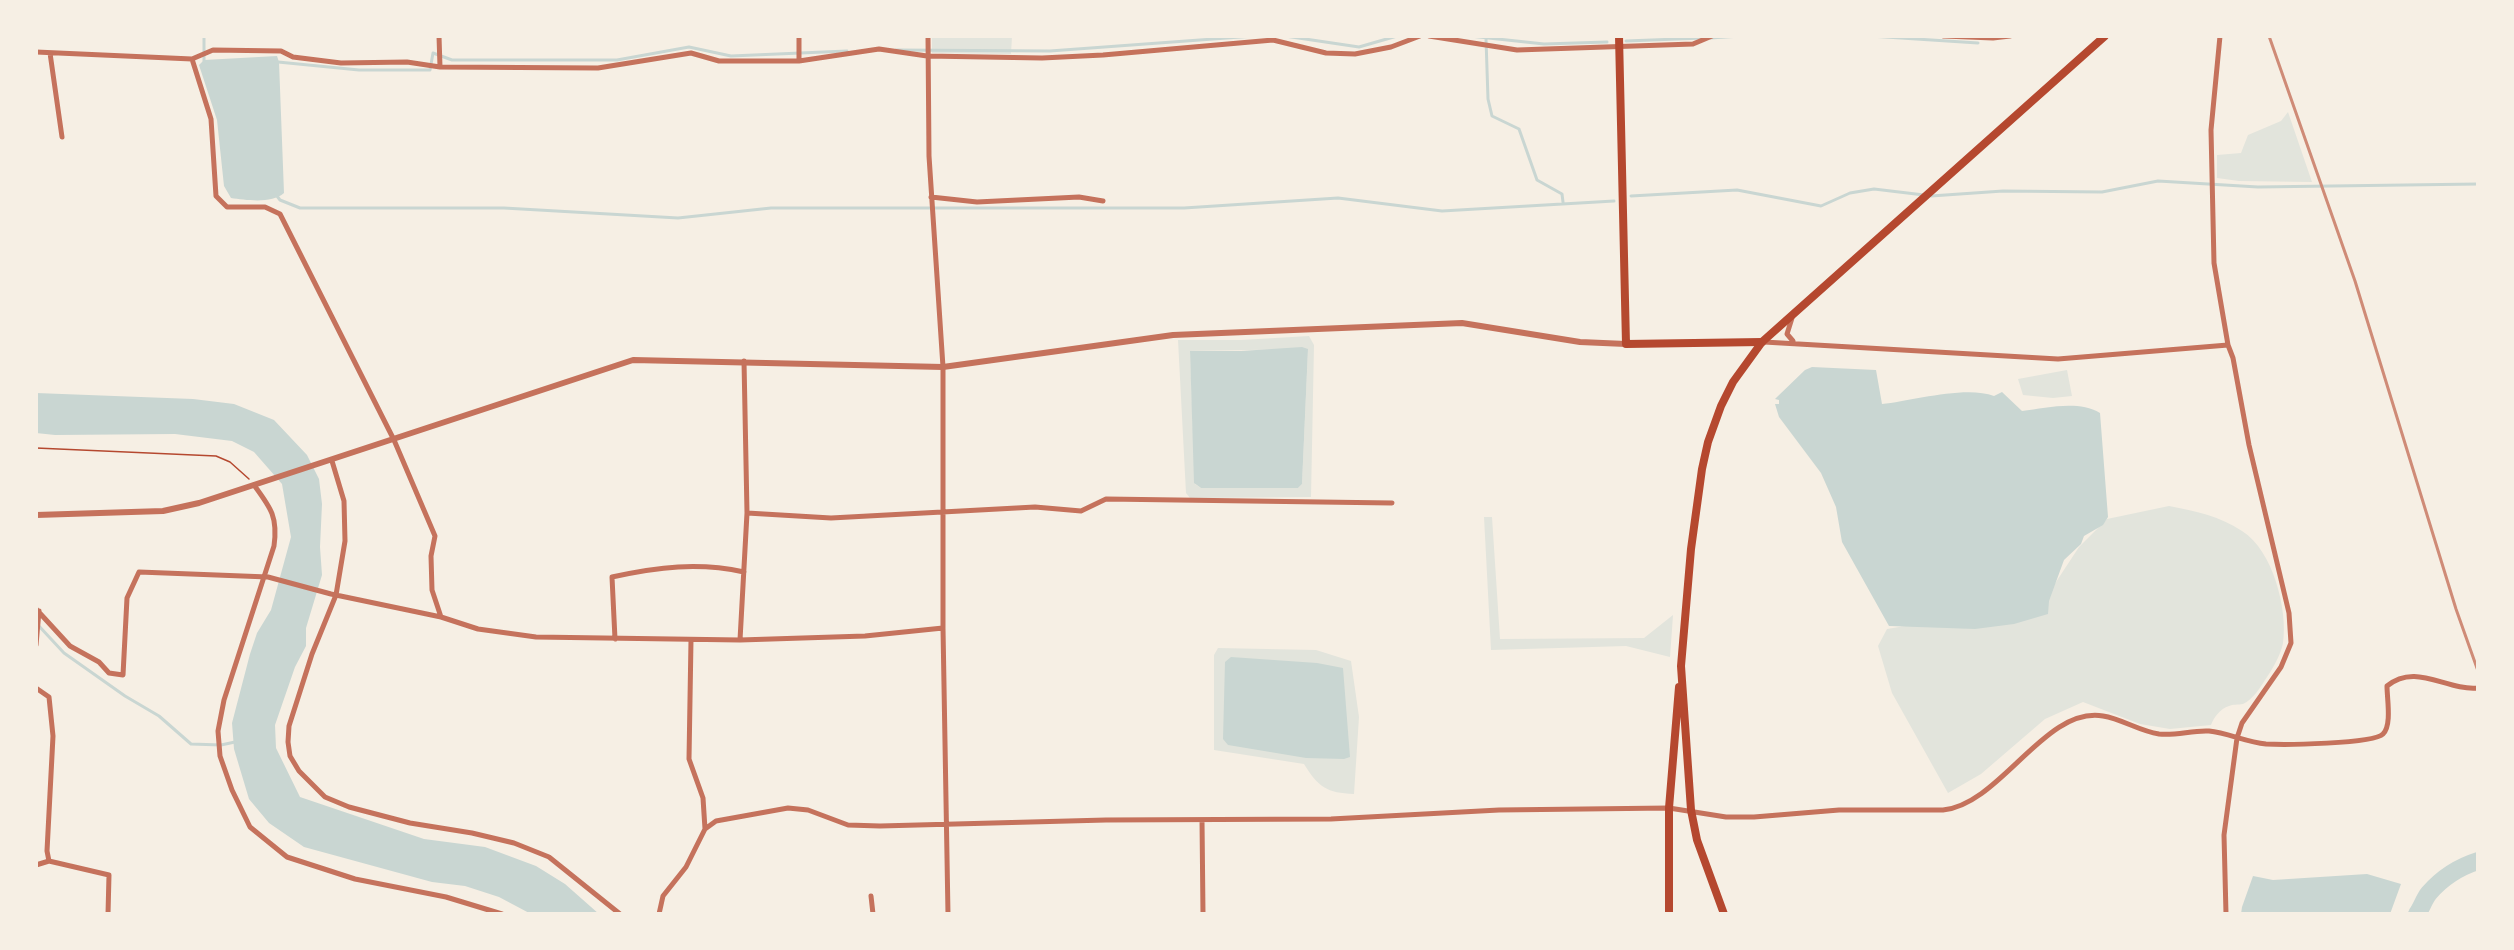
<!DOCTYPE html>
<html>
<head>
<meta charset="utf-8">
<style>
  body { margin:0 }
  #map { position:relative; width:2514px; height:950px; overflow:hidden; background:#f6efe4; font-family:"Source Sans 3",sans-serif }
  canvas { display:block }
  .frame { position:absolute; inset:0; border:38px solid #f6efe4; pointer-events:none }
</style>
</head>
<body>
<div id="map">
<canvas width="2514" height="950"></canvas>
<div class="frame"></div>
</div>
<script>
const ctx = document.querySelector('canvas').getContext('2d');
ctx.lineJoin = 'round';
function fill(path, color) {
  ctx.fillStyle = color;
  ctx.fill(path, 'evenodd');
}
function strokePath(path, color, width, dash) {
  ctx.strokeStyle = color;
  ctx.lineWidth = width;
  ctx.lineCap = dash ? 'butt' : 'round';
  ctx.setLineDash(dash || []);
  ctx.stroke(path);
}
fill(new Path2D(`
  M932 36H1012L1011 54 932 53Z
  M2288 112 2312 182 2239 181 2217 178V155L2241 153 2248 135 2281 121Z
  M1309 336 1314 345 1311 497 1190 498 1186 493 1178 340H1241ZM1308 349 1302 484 1298 488H1201L1195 484 1190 351Z
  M2067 370 2072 396 2053 398 2023 395 2018 379Z
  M2169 506C2196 511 2219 516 2242 531 2273 550 2288 610 2283 643 2281 654 2273 668 2267 677 2261 686 2253 700 2243 704 2238 705 2233 704 2229 706 2220 709 2214 717 2211 725L2170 729 2140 724 2083 702 2045 719 1981 774 1948 793 1892 693 1878 646 1887 629 1917 624 2033 617 2079 547 2107 519Z
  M1484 517H1492L1500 639 1644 638 1673 615 1670 657 1626 646 1491 650Z
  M1218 648 1316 650 1351 661 1359 717 1354 794C1327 793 1318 787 1304 764L1214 750V655Z`), '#e2e4dc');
fill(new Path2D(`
  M277 56 279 62 284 193C272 204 246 200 231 198L224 186 217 120 199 65 204 60Z
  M1302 347 1308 349 1302 484 1298 488H1201L1194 483 1190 351H1241Z
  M1812 367 1876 370 1882 404C1911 401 1966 385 1994 396L2002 392 2022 411C2047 408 2078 400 2100 413L2108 517 2103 525 2084 536 2081 544 2064 560 2049 601 2048 614 2014 624 1975 629 1889 626 1842 542 1836 507 1821 473 1779 417 1775 404H1779V400L1775 399 1777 397 1805 370Z
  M36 393 193 399 234 404 274 420 307 455 319 479 322 504 320 547 322 575 306 628V646L295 667 275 725 276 748 300 797 424 839 485 847 536 866 565 884 599 914H531L499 897 465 886 432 882 304 847 269 823 249 799 234 749 232 723 250 654 257 633 271 610 291 537 282 484 254 452 232 441 175 434 55 435 36 433Z
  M1231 657 1317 663 1343 668 1350 757 1344 759 1306 758 1228 745 1223 739 1225 662Z
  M2367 874 2401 884 2390 914H2241L2242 907 2253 876 2273 880Z`), '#c9d6d2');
strokePath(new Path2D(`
  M204 36V61
  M1285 36 1359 47 1397 36
  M1470 36 1544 44 1607 42
  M1870 36 1978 43
  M1710 38 1741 36
  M1486 39 1488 99 1492 116 1519 129 1537 180 1562 194 1563 202
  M1626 41 1703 38
  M896 50 1050 51 1254 36
  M278 62 359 70H430L433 53 452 60H617L689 47 731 56 847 51
  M277 196 280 200 300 208H504L678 218 771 208H1184L1338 198 1442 211 1614 201
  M1631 196 1737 190 1821 206 1850 193 1874 189 1924 195
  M1931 196 2003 191 2102 192 2158 181 2258 187 2478 184
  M38 625 64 653 125 696 159 716 191 744 221 745 235 742`), '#c9d6d2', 3);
strokePath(new Path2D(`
  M2417 914C2422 907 2424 899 2429 893 2442 878 2459 867 2478 861`), '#c9d6d2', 18);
strokePath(new Path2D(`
  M36 448 216 456 230 462 249 479`), '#b5482f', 1.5);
strokePath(new Path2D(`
  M439 36 440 67
  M928 36 929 156 943 367V628L948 914
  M1429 36 1517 50 1693 44 1712 36
  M1944 36 1993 38 2010 36
  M2220 36 2211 130 2214 263 2228 345 2233 358 2249 445 2289 613 2291 643 2281 667 2242 723 2237 738 2224 835 2226 914
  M36 52 192 59 213 50 281 51 293 57 341 63 407 62 440 67 598 68 691 53 719 61H799L879 49 927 56 1042 58 1103 55 1273 40 1326 53 1355 54 1391 47 1420 36
  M50 53 62 137
  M192 59 211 119 216 196 227 207H265L280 214 394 440 435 536 431 556 432 590 441 617
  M799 61V36
  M931 197 977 202 1079 197 1103 201
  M1792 318 1787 334 1793 341
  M1764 342 2058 359 2228 345
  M332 461 344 501 345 541 336 595 312 654 289 726 288 742 290 756 299 771 325 797 349 807 410 823 472 833 514 843 549 857 620 914
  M254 485C271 508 278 517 274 546L224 700 218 731 220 756 232 790 250 827 287 857 355 879 446 897 502 914
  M747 513 831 518 1035 507 1081 511 1106 499 1392 503
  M36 609 70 646 99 662 109 673 123 675 127 598 139 572 268 577 331 594 441 617 478 629 536 637 740 640 865 636 943 628
  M615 639 612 577C658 567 698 562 744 572
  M691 640 689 759 703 798 705 829
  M740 640 747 513 744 361
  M36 645 39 611
  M36 688 49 697 53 736 47 851 49 861 109 875 108 914
  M1202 820 1203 914
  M36 865 49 861
  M871 896 873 914
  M659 914 663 896 686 867 705 829 716 821 788 808 808 810 848 825 880 826 1106 820 1331 819 1499 810 1669 808 1726 817H1754L1839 810H1943C2001 804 2045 706 2103 716 2122 719 2139 731 2159 734 2176 736 2192 730 2209 731 2228 733 2246 742 2266 744 2283 745 2373 744 2383 734 2392 725 2387 699 2387 686 2416 662 2446 691 2478 688`), '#c5725c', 5);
strokePath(new Path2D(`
  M36 515 163 511 199 503 633 360 943 367 1173 335 1462 323 1580 342 1626 344`), '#c5725c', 6);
strokePath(new Path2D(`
  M1619 36 1626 344 1762 342`), '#b5482f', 8);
strokePath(new Path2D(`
  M1669 914V808L1679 687
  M1724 914 1697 840 1691 810 1681 666 1691 549 1702 469 1708 442 1721 406 1733 382 1762 342 2105 36`), '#b5482f', 8);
strokePath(new Path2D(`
  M2269 36 2355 281 2456 609 2478 671`), '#cf8b77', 3);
</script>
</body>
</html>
